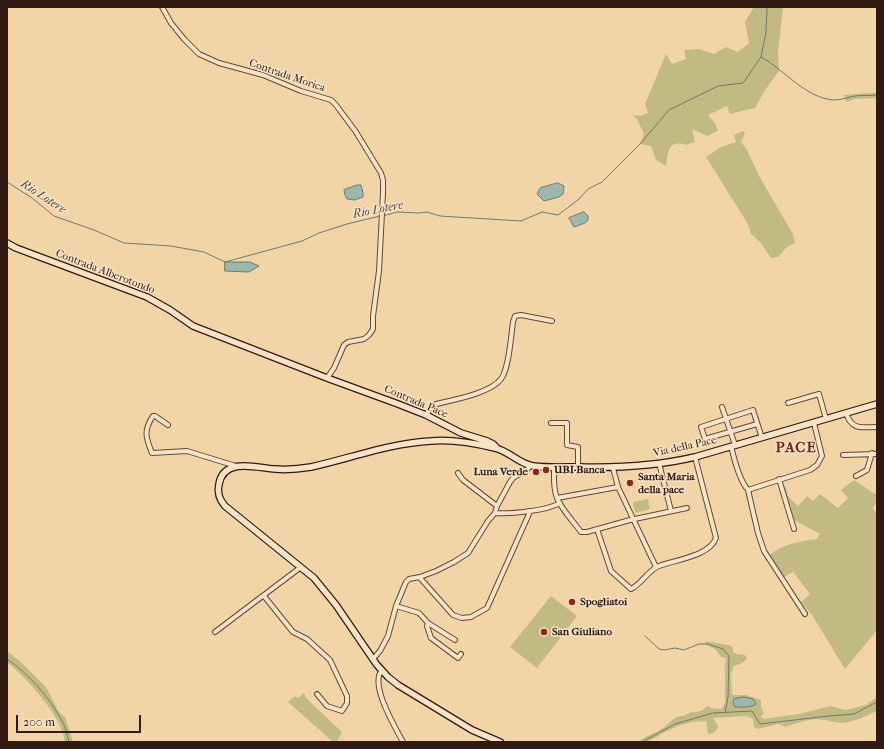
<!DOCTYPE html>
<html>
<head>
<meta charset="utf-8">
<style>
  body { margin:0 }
  #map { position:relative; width:884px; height:749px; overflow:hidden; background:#f2d5a7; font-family:"IM FELL French Canon",serif }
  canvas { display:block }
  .frame { position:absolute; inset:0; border:8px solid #301a12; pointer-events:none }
  .scale { position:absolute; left:16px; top:715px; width:125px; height:18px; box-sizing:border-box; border:2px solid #301a12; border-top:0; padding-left:5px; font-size:12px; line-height:14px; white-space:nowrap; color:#301a12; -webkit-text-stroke:3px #f7e4c6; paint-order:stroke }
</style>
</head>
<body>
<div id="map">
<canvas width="884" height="749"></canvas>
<div class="frame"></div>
<div class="scale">200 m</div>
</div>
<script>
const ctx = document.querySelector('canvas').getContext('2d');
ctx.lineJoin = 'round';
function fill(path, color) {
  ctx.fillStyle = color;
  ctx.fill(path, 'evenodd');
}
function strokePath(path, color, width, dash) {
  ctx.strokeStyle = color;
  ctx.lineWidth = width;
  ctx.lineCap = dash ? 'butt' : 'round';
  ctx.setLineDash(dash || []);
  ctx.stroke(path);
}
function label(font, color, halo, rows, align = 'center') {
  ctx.font = font + ' "IM FELL French Canon",serif';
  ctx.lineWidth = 3;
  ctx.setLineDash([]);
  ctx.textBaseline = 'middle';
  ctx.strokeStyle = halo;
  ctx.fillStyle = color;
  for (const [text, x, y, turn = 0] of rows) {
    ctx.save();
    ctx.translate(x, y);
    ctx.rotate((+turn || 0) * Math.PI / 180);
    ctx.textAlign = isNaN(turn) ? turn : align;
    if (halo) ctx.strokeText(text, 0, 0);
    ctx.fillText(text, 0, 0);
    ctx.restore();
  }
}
fill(new Path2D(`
  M754 7H783L778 52 779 71 765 90 755 108 730 114 727 106 708 115 715 123 718 131 707 136 692 129 695 142 686 145C668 139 668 153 666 166L656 160 651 146 640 144 644 134 637 119 632 115 640 116 648 113 645 104 666 54 672 64 686 59 684 50 699 49 714 54 726 47 738 52 749 43 745 22Z
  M869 93H877V98L855 99 846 102 844 95Z
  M743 131 745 133 741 142 747 150 759 176 793 234 795 243 786 248 778 257 771 258 761 243 751 234 748 224 706 157 721 147 736 142 734 135Z
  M854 480 877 495V499L873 508 877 515V630L845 669 812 615 801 602 810 594 793 572 784 577 770 555C783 544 800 541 817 539L820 534 794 520 783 484 786 488 788 496 798 506 807 496 813 501 820 494 838 508 848 498 841 490Z
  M648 499 650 509 635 513 633 502Z
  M551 596 577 616 537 668 510 647Z
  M705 642C714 641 721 645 730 645L733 648V652L737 654 745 655 747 658C743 664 740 664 734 666L731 673 732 695H746L761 700V707L764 714 761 716 763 719 799 714 831 706 845 710 854 708 866 705 877 697V711C867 716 855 721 844 723 837 723 832 721 825 720 811 717 798 723 785 727L779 724 757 729 754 727 753 719 747 716 713 718 718 726C717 731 714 734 708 734L706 721C693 721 681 724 669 730 656 736 653 742 638 742 645 736 653 734 660 730 666 726 670 722 675 718 678 716 681 716 684 716L691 712C697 713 703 711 707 706L712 708 721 709 725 703V668L726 658 721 657 715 649 706 645Z
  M7 651 23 664 46 687 59 712 65 717 73 742H65C63 718 28 679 9 664H7Z
  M304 693 307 699 342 732 337 742H333L288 702 295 696 298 698Z`), '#c1bb83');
const water = new Path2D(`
  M558 183 564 186 563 194 559 197 544 201 537 194 540 188Z
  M357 185H361L363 193V197L355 200 347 199 345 195 344 190Z
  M584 212 588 216V220L585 223 574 227 569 218Z
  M225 262H250L259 266 249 272 225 271Z
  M744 697 753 699 756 704C751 708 741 707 735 707L733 703 734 699Z`);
fill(water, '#9bb8ac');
strokePath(water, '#70796e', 1);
strokePath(new Path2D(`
  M761 57C785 70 805 98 834 100 841 100 849 97 855 96 863 95 870 96 877 95
  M7 182 32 198 54 216 94 230 124 243 171 246 204 252 225 262 302 241 319 233 347 224 380 216
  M383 216 397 212 419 213 427 212 440 216 521 221 542 212 558 215 579 199 588 189 602 182 640 144 669 110 718 86 743 83 761 57 766 32 767 7
  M645 636 659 649 664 650 675 648 684 650 699 644H708L723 649 729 656 728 697 725 713
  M7 659C30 675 49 697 62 721 66 727 67 735 69 742
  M642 742 675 724 713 713 752 711 760 724 829 716 854 714 877 702`), '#70796e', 1);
const street = new Path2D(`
  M162 7 171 23 184 39 199 54 219 63 263 75 301 91 331 100 336 105 356 132 381 173 383 180V193L379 271 373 316V329L369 335 364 339 348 342 344 345 334 368 327 378
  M788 403 819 394 826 419
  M722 407 734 442
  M846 413C852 431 862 427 877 427
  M426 415 431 408 436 404C453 400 491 393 501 379 509 369 511 336 513 322L515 316 521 315 552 321
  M551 423H567V445L578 447V467
  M757 424 705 439 701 427 753 410 762 438
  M168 425 155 416H153C143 431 146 438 152 453L187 451 236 466
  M731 446C734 459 739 480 748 490L758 533 764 551 805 614
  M843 455 877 454
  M659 463 671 511
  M554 467C554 477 553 489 557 498 562 510 573 521 581 532H587L630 520 687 508
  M613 468 618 487 656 567
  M458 473 463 480 497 506
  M856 476 867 470 872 453
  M779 479 794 529
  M748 490 810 470 817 465 822 456 814 423
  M557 498 618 487
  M495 513C511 514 546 511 560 503
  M597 529 611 571 631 589C642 584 648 570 659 566 675 560 710 556 716 538L695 457
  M420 577 421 579 453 615 462 618 471 617 487 608 529 514 528 511
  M264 596 293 632 307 639 330 660 347 696V703L342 711 327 706 317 694
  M396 606 419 613 428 623 455 640
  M428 623 427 626 431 638 458 658 461 654
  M215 632 301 567
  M373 659 380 651 388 636 396 606 406 582 409 579 420 577 436 571 454 562 468 553 488 521 495 513 497 506 510 482 513 478 527 470 530 466
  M382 670C369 684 395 727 403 742`);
const secondary = new Path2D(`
  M7 243 16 248 147 297 170 310 193 326 327 378 398 404 426 415 461 433 487 441 493 444 496 447
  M500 742 472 730 398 685 388 677 377 665 336 605 314 578 225 506C219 499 217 493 219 484 224 457 256 468 275 469 287 470 299 469 311 467 351 458 391 443 431 441 453 439 474 443 495 448 509 451 519 464 533 466 549 468 564 467 579 467 619 468 657 466 695 457L877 404`);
strokePath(street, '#604937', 6);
strokePath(secondary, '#301a12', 8);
strokePath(street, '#f7e4c6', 4);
strokePath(secondary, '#f7e4c6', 5.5);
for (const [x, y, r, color] of [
  [546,470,4,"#8f2418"],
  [536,472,4,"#8f2418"],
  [630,483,4,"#8f2418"],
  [572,602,4,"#8f2418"],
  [544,632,4,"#8f2418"]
]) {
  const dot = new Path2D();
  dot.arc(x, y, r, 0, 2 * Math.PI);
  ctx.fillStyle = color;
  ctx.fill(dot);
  strokePath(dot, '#f7e4c6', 1.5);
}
label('11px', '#301a12', '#f7e4c6', [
  ["Contrada Morica",287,76,19],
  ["Contrada Alberotondo",105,272,21],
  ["Contrada Pace",416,402,23],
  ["Via della Pace",685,447,-12]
]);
label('bold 11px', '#301a12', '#f7e4c6', [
  ["UBI Banca",554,470],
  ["Luna Verde",528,472,"right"],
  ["Santa Maria",638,477],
  ["della pace",638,490],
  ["Spogliatoi",580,602],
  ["San Giuliano",552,632]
], 'left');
label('italic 12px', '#504940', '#f7e4c6', [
  ["Rio Lotere",43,197,33],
  ["Rio Lotere",378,210,-11]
]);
ctx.letterSpacing = '1px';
label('bold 15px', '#7a1f14', '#f7e4c6', [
  ["PACE",796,448]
]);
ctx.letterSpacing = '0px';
</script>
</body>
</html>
